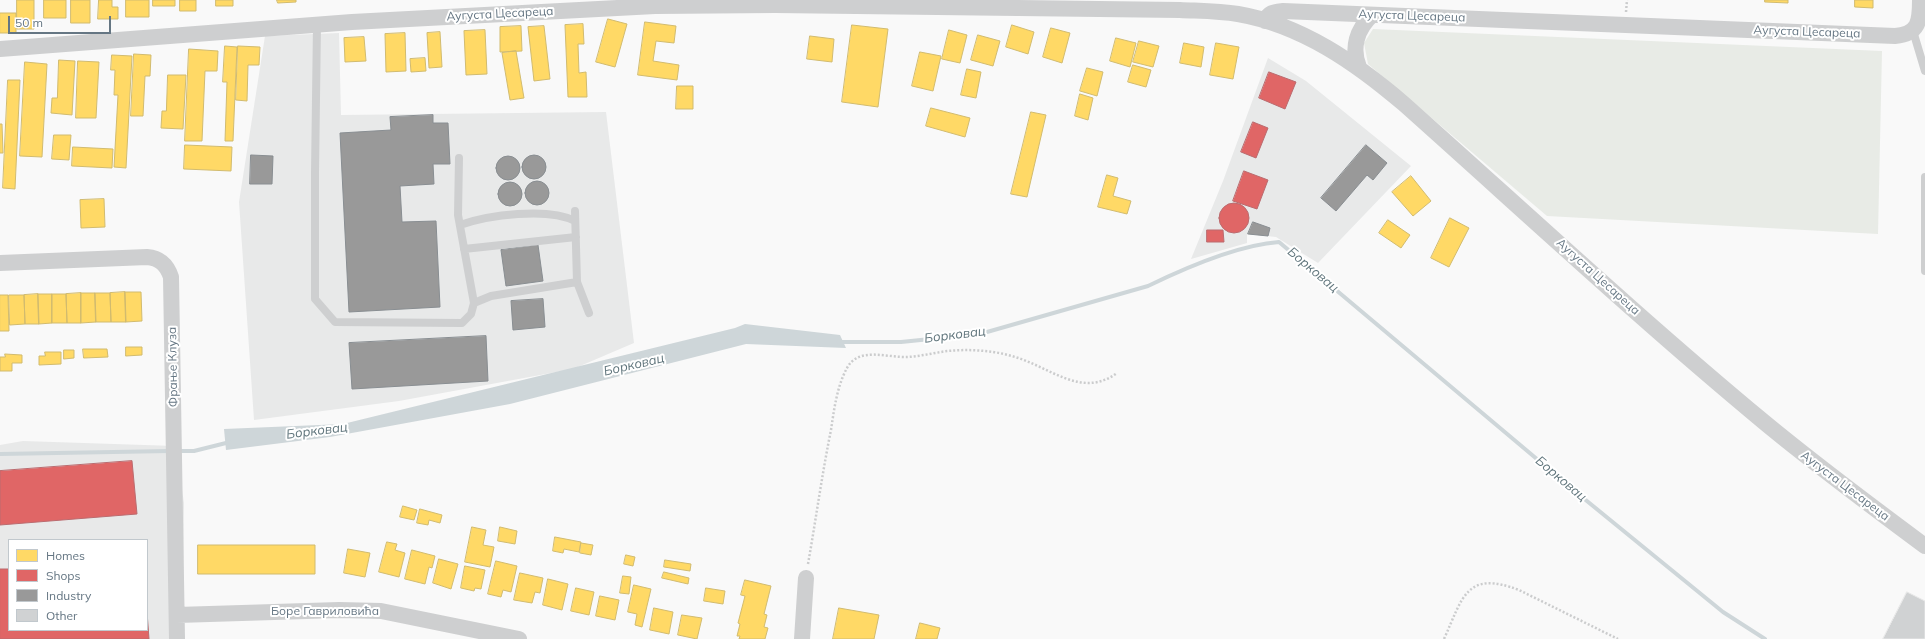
<!DOCTYPE html>
<html>
<head>
<meta charset="utf-8">
<style>
  body { margin:0 }
  #map { position:relative; width:1925px; height:639px; overflow:hidden; background:#f9f9f9; font-family:Mulish,sans-serif }
  canvas { display:block }
  .legend { position:absolute; left:8px; top:539px; width:140px; height:92px; box-sizing:border-box; background:#fff; border:1px solid #c1c8cd; margin:0; padding:5px 7px; list-style:none; font-size:12px; color:#657683 }
  .legend li { display:flex; align-items:center; gap:8px; height:20px }
  .legend b { width:20px; border:1px solid #c1c8cd }
  .scale { position:absolute; left:8px; top:16px; width:103px; height:18px; box-sizing:border-box; border:2px solid #657683; border-top:0; padding-left:5px; font-size:12px; line-height:14px; white-space:nowrap; color:#657683; -webkit-text-stroke:3px #fff; paint-order:stroke }
</style>
</head>
<body>
<div id="map">
<canvas width="1925" height="639"></canvas>
<ul class="legend">
<li><b style="height:11px;background:#ffd966"></b>Homes</li>
<li><b style="height:11px;background:#e06666"></b>Shops</li>
<li><b style="height:11px;background:#999"></b>Industry</li>
<li><b style="height:11px;background:#d0d2d3"></b>Other</li>
</ul>
<div class="scale">50 m</div>
</div>
<script>
const ctx = document.querySelector('canvas').getContext('2d');
ctx.lineJoin = 'round';
function fill(path, color) {
  ctx.fillStyle = color;
  ctx.fill(path, 'evenodd');
}
function strokePath(path, color, width, dash) {
  ctx.strokeStyle = color;
  ctx.lineWidth = width;
  ctx.lineCap = dash ? 'butt' : 'round';
  ctx.setLineDash(dash || []);
  ctx.stroke(path);
}
function label(font, color, halo, rows, align = 'center') {
  ctx.font = font + ' Mulish,sans-serif';
  ctx.lineWidth = 4;
  ctx.setLineDash([]);
  ctx.textBaseline = 'middle';
  ctx.strokeStyle = halo;
  ctx.fillStyle = color;
  for (const [text, x, y, turn = 0] of rows) {
    ctx.save();
    ctx.translate(x, y);
    ctx.rotate((+turn || 0) * Math.PI / 180);
    ctx.textAlign = isNaN(turn) ? turn : align;
    if (halo) ctx.strokeText(text, 0, 0);
    ctx.fillText(text, 0, 0);
    ctx.restore();
  }
}
fill(new Path2D(`
  M339 33 341 115 606 112 634 343 573 369 399 401 254 420 239 202 265 36Z
  M1268 58 1306 81 1411 166 1318 263 1276 237 1247 234V243L1191 259 1223 181Z
  M23 441 175 446 184 503 183 639H0V445ZM9 540H147V630H9Z`), '#e8e9e9');
fill(new Path2D(`
  M1373 29 1882 51 1878 234 1547 216 1368 64 1364 43Z`), '#e8ebe6');
fill(new Path2D(`
  M745 324 840 335 846 348 746 344 510 404 330 437 226 450 224 429 343 424 735 328Z`), '#ced6d9');
const homes = new Path2D(`
  M17 0H34V29H17Z
  M44 0H66V18H44Z
  M71 0H90V23H71Z
  M99 0H112V7H118V19H98Z
  M126 0H149V17H126Z
  M153 0H175V6H153Z
  M180 0H196V11H180Z
  M216 0H233V6H216Z
  M277 0H296V2L278 3Z
  M1765 0H1788V3L1765 2Z
  M1855 0H1873V8L1855 7Z
  M0 13H16V33H0Z
  M608 19 627 24 615 67 596 62Z
  M645 22 676 26 674 43 656 41 653 61 679 65 677 80 638 75Z
  M583 24 584 44H578L579 73 586 72 587 97H568L565 25Z
  M852 25 888 29 878 107 842 102Z
  M1012 25 1034 32 1028 54 1006 47Z
  M521 26 522 51 500 52V27Z
  M544 26 550 79 534 81 528 27Z
  M1051 28 1070 33 1062 63 1043 57Z
  M485 30 487 74 466 75 464 31Z
  M949 30 967 35 960 63 942 59Z
  M440 32 442 67 429 68 427 33Z
  M405 33 406 71 386 72 385 34Z
  M978 35 1000 41 993 66 971 60Z
  M810 36 834 39 832 62 807 59Z
  M364 37 366 61 345 62 344 38Z
  M1116 38 1136 43 1130 67 1110 61Z
  M1139 41 1159 46 1153 67 1133 62Z
  M1184 43 1204 47 1201 67 1180 63Z
  M1216 43 1239 47 1233 79 1210 75Z
  M225 46 237 47 233 141H225L227 82H223Z
  M238 46 260 47 259 65H248L247 101 236 100Z
  M189 49 218 51 217 71H205L202 141H185Z
  M516 51 524 98 510 100 502 53Z
  M920 52 941 56 933 91 912 86Z
  M134 54 151 55 150 76H145L143 116H131Z
  M112 55 132 56 126 168 114 167 118 95H114L115 70H111Z
  M425 58 426 71 411 72 410 59Z
  M59 60 75 61 72 115 51 113 52 98H57Z
  M78 61 99 62 96 118H76Z
  M25 62 47 64 42 157 20 156Z
  M1133 65 1151 70 1146 87 1128 82Z
  M1087 68 1103 72 1097 96 1080 91Z
  M967 69 981 72 976 98 961 95Z
  M168 75H186L183 129 161 128 162 111H166Z
  M8 80H20L15 189 3 188Z
  M677 86H693V109H676Z
  M1080 94 1093 98 1088 120 1075 116Z
  M931 108 970 118 965 137 926 126Z
  M1031 112 1046 115 1027 197 1011 194Z
  M0 124H2L3 153H0Z
  M54 135H71L69 160 52 159Z
  M185 145 232 147 231 171 184 169Z
  M73 147 113 149 112 168 72 166Z
  M1107 175 1118 178 1113 196 1131 201 1127 214 1098 207Z
  M1411 176 1431 201 1413 216 1392 192Z
  M104 199 105 227 81 228 80 200Z
  M1450 218 1469 228 1449 267 1431 258Z
  M1388 220 1410 235 1401 248 1379 233Z
  M125 292 126 322H111L110 293Z
  M125 292H141L142 321 126 322Z
  M81 293V323H67L66 294Z
  M81 293H95L96 322 81 323Z
  M95 293H110L111 322H96Z
  M38 294 39 324H25L24 295Z
  M38 294H52V323L39 324Z
  M52 294H66L67 323H52Z
  M0 295H8L9 331H0Z
  M9 295H24L25 324 10 325Z
  M126 347H142V355L126 356Z
  M83 349H107L108 357 84 358Z
  M64 350H74V358L64 359Z
  M45 352H61V364L39 365V356H45Z
  M5 354 22 355V363H12V371H0V357H5Z
  M403 506 417 510 414 520 400 517Z
  M420 509 442 515 440 523 429 520 428 525 417 523Z
  M472 527 486 530 483 545 494 547 490 567 465 562Z
  M500 527 517 531 515 544 498 541Z
  M555 537 581 542 579 552 564 549 563 553 553 551Z
  M387 542 397 544 395 550 405 553 399 577 379 572Z
  M581 543 593 545 591 555 580 553Z
  M198 545H315V574H198Z
  M348 549 370 553 365 577 344 573Z
  M412 550 435 556 432 568 429 567 425 584 405 579Z
  M626 555 635 557 633 566 624 564Z
  M439 559 458 564 451 589 433 583Z
  M665 560 691 564 690 571 664 567Z
  M496 561 517 566 511 592 503 590 501 597 488 594Z
  M465 566 485 570 481 589 475 588 474 591 461 588Z
  M664 572 689 578 688 584 662 578Z
  M520 573 543 578 540 593 535 592 532 603 514 600Z
  M623 576 631 577 629 594 620 593Z
  M548 579 568 584 562 610 543 605Z
  M745 580 771 586 764 614 767 615 764 627 768 628 765 639H739L740 636H737L740 624 738 623 745 596 741 595Z
  M634 585 651 589 642 627 635 625 637 614 628 612Z
  M576 588 594 592 589 615 571 611Z
  M706 588 725 591 723 604 704 601Z
  M600 596 619 600 615 620 596 616Z
  M654 608 673 612 669 634 650 630Z
  M839 608 879 615 874 639H833Z
  M682 615 702 618 697 639 678 635Z
  M920 623 940 628 937 639H916Z`);
fill(homes, '#ffd966');
strokePath(homes, '#d1bb6f', 1);
const shops = new Path2D(`
  M1269 72 1296 82 1285 109 1259 98Z
  M1253 122 1268 128 1256 158 1241 152Z
  M1244 171 1268 180 1257 209 1233 201Z
  M1219 218a15 15 0 1 1 30 0a15 15 0 1 1-30 0Z
  M1207 230H1223L1224 242H1207Z
  M132 461 137 514 0 525V471Z
  M0 569H9V630H147V612L149 639H0Z`);
fill(shops, '#e06666');
strokePath(shops, '#bb6b6f', 1);
const industry = new Path2D(`
  M433 115V123H448L450 164H433L434 184 400 186 402 222 436 221 440 307 349 312 340 133 391 130 390 117Z
  M1366 145 1387 163 1373 180 1367 175 1336 211 1321 198Z
  M251 155 273 156 272 184H250Z
  M522 167a12 12 0 1 1 24 0a12 12 0 1 1-24 0Z
  M496 168a12 12 0 1 1 24 0a12 12 0 1 1-24 0Z
  M525 193a12 12 0 1 1 24 0a12 12 0 1 1-24 0Z
  M498 194a12 12 0 1 1 24 0a12 12 0 1 1-24 0Z
  M1253 222 1270 228 1268 236 1248 234Z
  M538 245 543 281 506 286 501 250Z
  M543 299 545 327 513 330 511 301Z
  M486 336 488 381 352 389 349 343Z`);
fill(industry, '#999');
strokePath(industry, '#898e92', 1);
strokePath(new Path2D(`
  M838 342H901L980 334 1148 286C1185 268 1239 245 1279 242L1582 497 1723 612 1765 639
  M176 451H194L230 442
  M0 454 170 451`), '#ced6d9', 4);
const building = new Path2D(`
  M1907 592 1925 601V639H1883Z`);
fill(building, '#d0d2d3');
strokePath(building, '#e8e8e8', 1);
strokePath(new Path2D(`
  M1626 12 1627 0
  M808 564C816 519 822 474 831 430 834 410 837 386 847 368 859 346 887 358 908 357 921 356 934 353 947 351 969 349 993 350 1015 357 1050 367 1082 399 1117 373
  M1444 639C1463 597 1466 570 1519 590L1618 639`), '#cbcccd', 2.5, [2, 2]);
strokePath(new Path2D(`
  M317 24 315 173V299L335 322 462 323 471 314 474 303 458 215 459 158
  M1913 31 1925 71
  M1925 177V271
  M575 211 577 282 589 313
  M460 225C488 215 548 207 575 221
  M464 249 576 237
  M474 303 491 296 577 282`), '#cecfd0', 8);
strokePath(new Path2D(`
  M1265 21C1269 12 1274 12 1283 11L1895 36C1919 34 1920 21 1920 0
  M0 49 352 22 655 6 775 5 1180 10C1200 11 1219 11 1238 14 1302 25 1356 63 1404 104 1524 211 1641 320 1764 422 1816 465 1871 506 1925 546
  M1359 67C1351 48 1357 29 1372 15
  M0 263 147 257C160 258 167 265 171 277L177 639
  M177 615 339 610 381 611 519 639
  M802 639 806 578`), '#cecfd0', 16);
label('12px', '#657683', '#fff', [
  ["Аугуста Цесареца",500,14,-3],
  ["Аугуста Цесареца",1412,16,2],
  ["Аугуста Цесареца",1807,32,2],
  ["Аугуста Цесареца",1598,277,42],
  ["Фрање Клуза",173,367,-91],
  ["Аугуста Цесареца",1845,486,37],
  ["Боре Гавриловића",325,611]
]);
label('italic 13px', '#60757c', '#fff', [
  ["Борковац",1313,270,40],
  ["Борковац",955,335,-7],
  ["Борковац",634,365,-13],
  ["Борковац",317,431,-7],
  ["Борковац",1561,479,40]
]);
</script>
</body>
</html>
